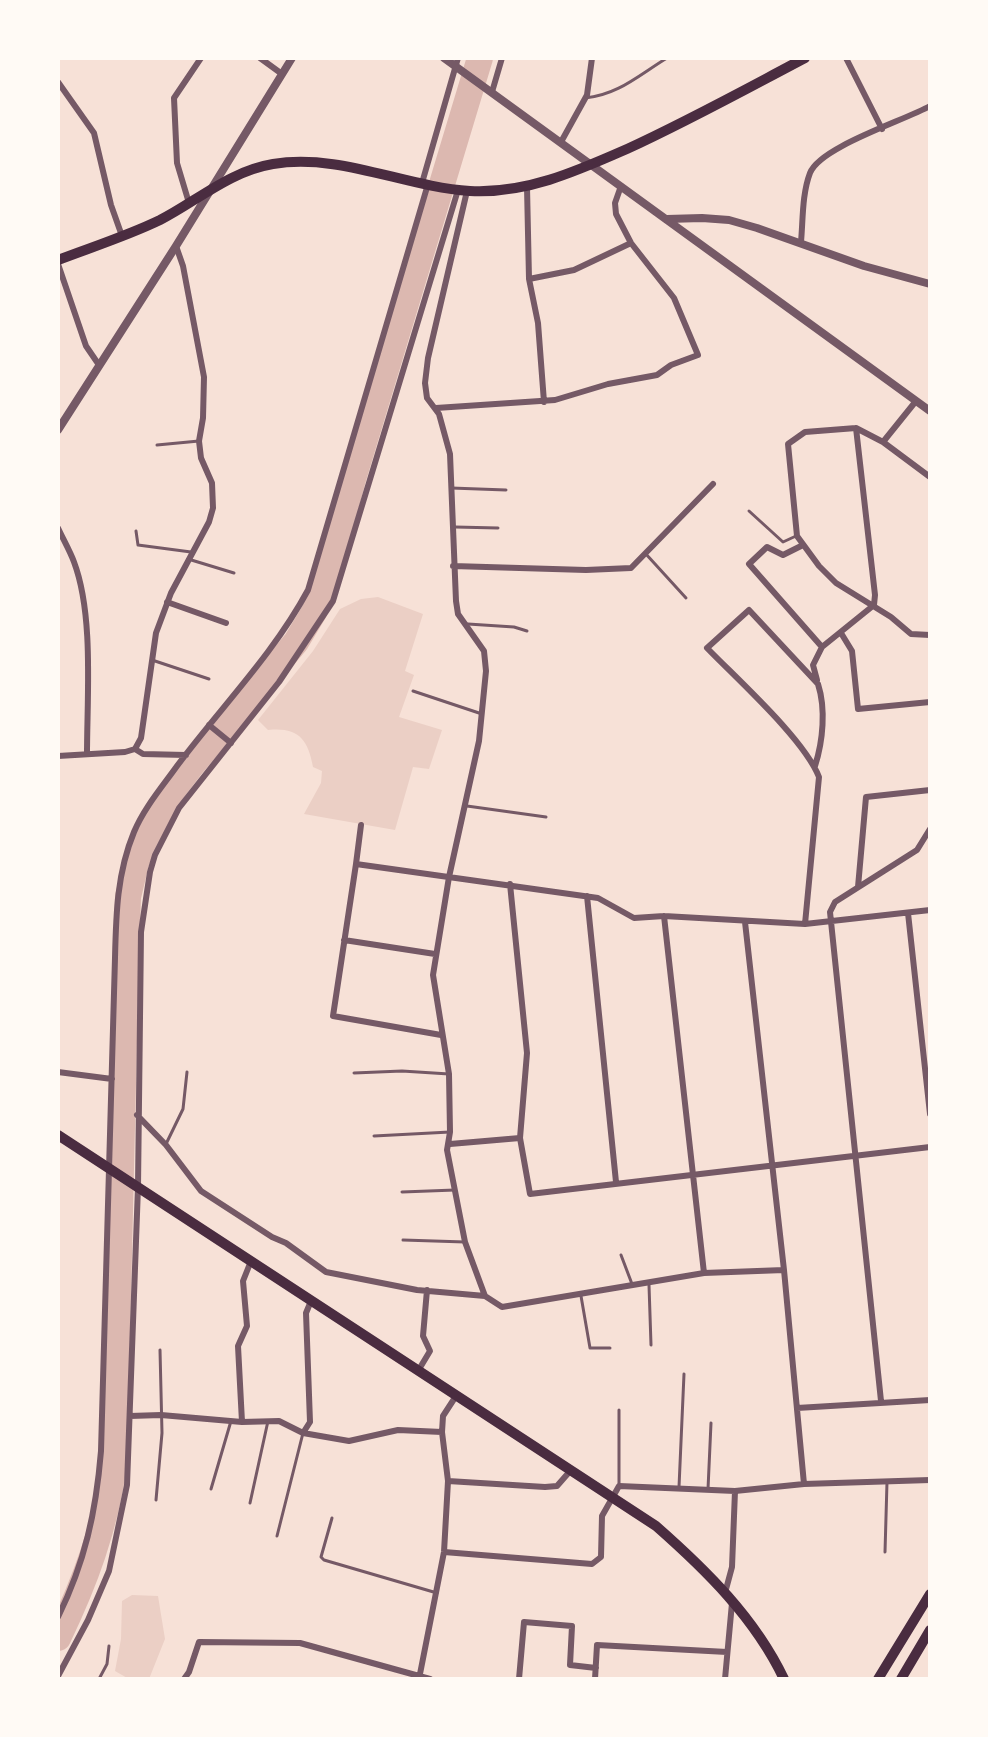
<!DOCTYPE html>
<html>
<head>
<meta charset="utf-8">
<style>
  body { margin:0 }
  #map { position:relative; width:988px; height:1737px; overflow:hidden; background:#f7e1d7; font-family:"Noto Serif",serif }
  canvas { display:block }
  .frame { position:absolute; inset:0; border:60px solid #fffaf5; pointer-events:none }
</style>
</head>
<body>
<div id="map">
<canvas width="988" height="1737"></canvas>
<div class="frame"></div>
</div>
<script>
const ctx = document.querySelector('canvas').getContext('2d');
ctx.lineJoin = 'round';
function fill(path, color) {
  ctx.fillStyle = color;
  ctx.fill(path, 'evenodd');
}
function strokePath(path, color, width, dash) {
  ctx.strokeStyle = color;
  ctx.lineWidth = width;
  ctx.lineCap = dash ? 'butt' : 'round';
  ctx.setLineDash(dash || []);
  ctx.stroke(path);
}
fill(new Path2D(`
  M378 597 423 614 405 671 414 675 399 717 442 730 429 769 413 767 395 830 304 814 321 783 322 771 313 767C308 738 297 727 268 730L258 720 313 651 340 609 361 599Z
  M132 1595 158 1596 165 1639 149 1679H129L115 1671 121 1639 122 1601Z`), '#ebcfc5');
strokePath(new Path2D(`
  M58 1638C85 1582 105 1528 114 1465L126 957 128 897 136 863 145 840 174 789 193 764 296 642 314 612 325 585 353 479 480 58`), '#dcb8b0', 26);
strokePath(new Path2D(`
  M585 98C618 95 639 75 667 58
  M157 445 199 441
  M451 488 506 490
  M749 511 783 542 796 536
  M455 527 498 528
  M136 531 138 545 191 552
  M645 553 686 598
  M188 559 234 573
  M468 624 514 627 527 631
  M152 660 209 679
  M413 691 482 714
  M467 806 546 817
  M354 1073 402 1071 449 1074
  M374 1136 450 1132
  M166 1144 183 1109 187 1072
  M402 1192 455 1190
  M403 1240 465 1242
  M621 1255 632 1284
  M649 1285 651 1345
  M581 1296 590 1348H610
  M619 1410V1486
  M679 1487 684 1374
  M211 1489 231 1421
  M708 1489 711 1423
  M156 1500 162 1433 160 1350
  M250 1503 268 1421
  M332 1518 321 1557 324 1560 437 1593
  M277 1536 303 1433
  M885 1552 887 1482
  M99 1679 107 1664 109 1646`), '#755966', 3);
strokePath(new Path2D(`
  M260 58 282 74
  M846 58 882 129
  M58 82 94 133 111 205 122 236
  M492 92 502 58
  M561 142 587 95 592 58
  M422 183 458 58
  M527 187 529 279 574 270 631 243
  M467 191 428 358 425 383 427 398 439 414 450 454 456 601 458 614 484 651 486 671 479 741 449 877 433 975 449 1074 450 1132 447 1150 465 1242 485 1296 502 1307 704 1273 784 1270
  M189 203 177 163 174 98 201 58
  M801 242C803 220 802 194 810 173 820 147 903 121 930 106
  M58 264 86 346 99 365
  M529 279 538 323 544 402
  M436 408 555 400 608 384 657 375 671 365 698 355 674 298 631 243 616 214 615 203 621 186
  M883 442 916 401
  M930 477 883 442 856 428 805 432 788 444 797 536 819 566 836 583 891 617 911 634 930 635
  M58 528C63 539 70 551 74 562 94 615 87 697 87 754
  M803 545 783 555 767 547 749 564 822 647
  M453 566 586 570 631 568 713 484
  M167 602 226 623
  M841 633 852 651 858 709 930 702
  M817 680 813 665 822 647 874 605 875 595 856 428
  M209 725 231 743
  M135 749 143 754 186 755
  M58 756 125 752 135 749 141 738 156 633 171 593 209 522 213 508 212 483 201 458 199 441 203 418 204 377 183 266 176 246
  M356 864 361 825
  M510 884 527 1053 520 1138 530 1194 930 1147
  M858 887 866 797 930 790
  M587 896 616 1182
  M908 913 930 1114
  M664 916 704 1273
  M745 922 784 1270 804 1484
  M805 924 819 777C804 739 737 679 707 648L749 610 818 684C826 709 823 741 815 766
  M344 940 435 954
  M441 1035 333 1016 356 864 598 898 634 918 664 916 805 924 930 910
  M58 1072 112 1079
  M137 1115 166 1145 201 1191 272 1237 286 1243 326 1272 417 1290 485 1296
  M450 1144 520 1138
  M418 1371 430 1351 423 1336 427 1290
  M881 1401 830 912 835 902 917 850 930 829
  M797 1408 930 1400
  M130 1416 161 1415 242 1422 279 1421 303 1433 349 1441 398 1430 442 1432
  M242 1422 238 1346 247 1326 243 1281 251 1261
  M303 1433 310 1422 306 1313 311 1301
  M448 1481 545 1487 557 1486 571 1470
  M444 1552 592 1564 601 1557 602 1516 619 1486 735 1491 804 1484 930 1480
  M725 1593 732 1567 735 1491
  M58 1617C85 1562 96 1512 101 1451L115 958C116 914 117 873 134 832 144 808 162 787 177 766 221 707 273 655 308 590L428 184
  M58 1676 88 1620 109 1571 127 1485 138 1187 141 932 150 872 155 855 179 808 279 682 333 601 458 190
  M184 1679 189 1672 199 1642 300 1643 430 1679
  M419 1679 444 1552 448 1481 442 1432 443 1416 456 1396
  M519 1679 524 1622 572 1626 570 1665 596 1668
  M595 1679 597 1645 727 1652
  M725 1679 732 1603`), '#755966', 6);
strokePath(new Path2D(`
  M444 58 930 411
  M667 219 702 218 729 220 757 228 864 266 930 284
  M58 430 176 246 292 58`), '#755966', 8);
strokePath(new Path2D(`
  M58 260C92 247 127 236 160 220 197 201 230 171 273 164 340 153 405 187 470 191 526 194 577 171 627 149 688 121 746 89 805 58
  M58 1135 656 1526C706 1570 755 1618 784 1679`), '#4a2c40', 10);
strokePath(new Path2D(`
  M878 1679 930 1594
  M901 1679 930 1630`), '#4a2c40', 10);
</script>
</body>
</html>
